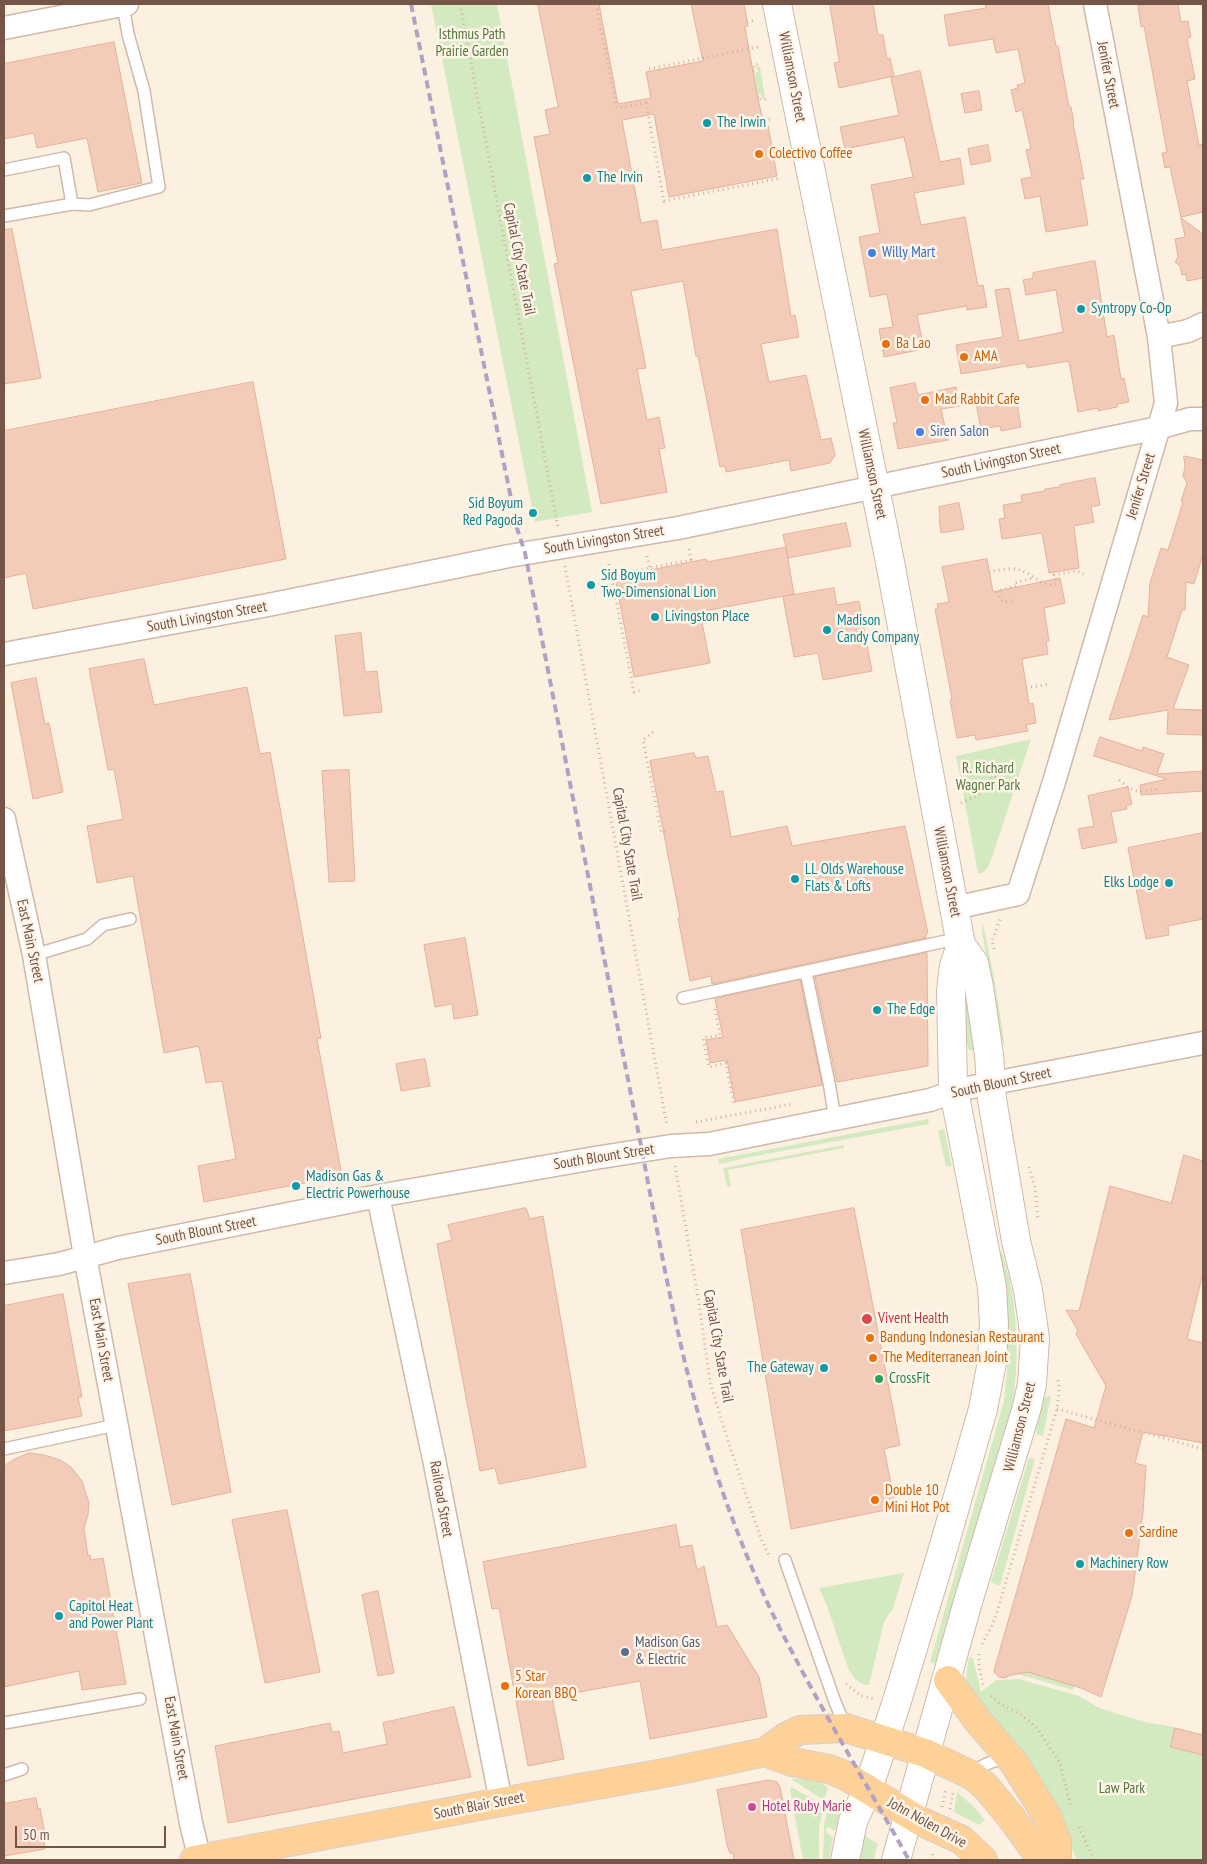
<!DOCTYPE html>
<html>
<head>
<meta charset="utf-8">
<style>
  body { margin:0 }
  #map { position:relative; width:1207px; height:1864px; overflow:hidden; background:#fcf0e1; font-family:"PT Sans Narrow",sans-serif }
  canvas { display:block }
  .frame { position:absolute; inset:0; border:5px solid #745548; pointer-events:none }
  .scale { position:absolute; left:15px; top:1826px; width:151px; height:22px; box-sizing:border-box; border:2px solid #745548; border-top:0; padding-left:6px; font-size:15px; line-height:18px; white-space:nowrap; color:#745548; -webkit-text-stroke:4px #fff4e8; paint-order:stroke }
</style>
</head>
<body>
<div id="map">
<canvas width="1207" height="1864"></canvas>
<div class="frame"></div>
<div class="scale">50 m</div>
</div>
<script>
const ctx = document.querySelector('canvas').getContext('2d');
ctx.lineJoin = 'round';
function fill(path, color) {
  ctx.fillStyle = color;
  ctx.fill(path, 'evenodd');
}
function strokePath(path, color, width, dash) {
  ctx.strokeStyle = color;
  ctx.lineWidth = width;
  ctx.lineCap = dash ? 'butt' : 'round';
  ctx.setLineDash(dash || []);
  ctx.stroke(path);
}
function label(font, color, halo, rows, align = 'center') {
  ctx.font = font + ' "PT Sans Narrow",sans-serif';
  ctx.lineWidth = 5;
  ctx.setLineDash([]);
  ctx.textBaseline = 'middle';
  ctx.strokeStyle = halo;
  ctx.fillStyle = color;
  for (const [text, x, y, turn = 0] of rows) {
    ctx.save();
    ctx.translate(x, y);
    ctx.rotate((+turn || 0) * Math.PI / 180);
    ctx.textAlign = isNaN(turn) ? turn : align;
    if (halo) ctx.strokeText(text, 0, 0);
    ctx.fillText(text, 0, 0);
    ctx.restore();
  }
}
fill(new Path2D(`
  M431 4H497L592 512 535 522Z
  M757 67H760L765 98H762L761 94H757L754 73 758 72Z
  M1031 739 992 857 988 867 983 873H978L956 756Z
  M983 923 994 977 1005 1046 1000 1036 982 932Z
  M964 997H969L975 1050H969C963 1034 965 1014 964 997Z
  M928 1119 929 1124 750 1157 719 1164 718 1159Z
  M944 1129 952 1166 946 1167 938 1130Z
  M844 1145V1148L728 1170 731 1187 727 1186 723 1168Z
  M1001 1250C1020 1304 1020 1366 1010 1421L937 1664 930 1662 1004 1401 1007 1372 1008 1323 997 1252Z
  M1051 1395 1043 1436 1036 1434 1041 1399Z
  M1029 1458 1035 1459 1000 1586 991 1582Z
  M904 1573 893 1608 884 1622 869 1685C858 1685 853 1677 848 1668L827 1606 819 1588Z
  M969 1657 973 1658 981 1692 996 1680 1019 1679 1079 1696 1099 1708 1145 1722 1164 1725 1203 1735V1860H1077L1062 1827 967 1685 966 1675Z
  M1028 1672 1074 1685 1073 1690 1018 1674Z
  M792 1779C805 1779 819 1779 828 1788L824 1800 792 1780Z
  M791 1787 824 1805 819 1827V1860H803L790 1790Z
  M957 1792 974 1807 985 1820 979 1825 954 1812Z
  M828 1807 839 1815 835 1831 828 1827 825 1831 833 1838 829 1860 823 1859 824 1825Z
  M865 1836 878 1844 873 1860H858Z`), '#d3eac0');
const building = new Path2D(`
  M538 4H599L618 104 651 98 646 72 703 61 691 4H744L748 26 745 27 757 94 764 126 768 125 777 176 669 197 654 114 622 120 641 223 657 220 662 250 777 229 791 316 795 315 799 337 761 344 769 382 806 375 821 440 831 438 835 455 830 463 791 471 789 460 726 472 725 466 720 467 698 356H696L683 281 631 291 646 368 637 369 647 420 659 417 665 448 659 449 667 492 601 504 554 264 558 263 534 137 550 134 545 110 558 107Z
  M830 4H873L878 35H883L887 59 890 58 894 76 839 88 834 63 839 62Z
  M985 4H1048L1056 46H1058L1069 107H1071L1074 123H1073L1084 179H1080L1088 225 1046 232 1040 196 1025 199 1021 179 1032 177 1026 150 1031 149 1022 110 1016 112 1011 90 1018 88 1017 85 1025 83 1018 49 996 53 993 39 949 46 944 15 986 8Z
  M1148 4H1178L1181 22 1188 21 1191 37 1187 38 1195 79 1187 81 1199 145 1203 144V212L1181 217 1170 167 1165 168 1162 153 1167 152 1144 26 1141 27 1138 6Z
  M114 42 142 183 98 192 87 138 37 148 34 133 4 139V64Z
  M920 71 940 162 960 158 964 184 914 193 921 225 965 217 978 286 983 285 987 307 967 310V306L917 315 924 349 884 357 879 329 893 327 887 294 870 297 859 237 880 233 871 185 913 177 904 137 845 149 840 127 899 115 891 78Z
  M979 91 982 110 965 113 961 94Z
  M988 145 991 161 971 165 968 149Z
  M1181 218 1203 234V278L1187 281 1186 274 1182 275 1180 266 1175 262 1178 257 1175 239 1185 237Z
  M12 229 41 378 4 384V230Z
  M1095 261 1107 337 1114 335 1121 379 1124 378 1129 402 1117 404V407L1098 411V408L1078 412 1069 361 1027 368 1026 363 961 374 956 345 1003 337 995 290 1009 288 1019 341 1063 332 1056 290 1026 295 1023 280 1033 278V273Z
  M253 382 286 559 33 609 26 573 4 578V431Z
  M915 383 918 395 956 387 960 406 941 409 948 440 898 449 893 423H897L890 388Z
  M1016 396 1021 427 1001 431 1000 426 981 429 976 404Z
  M1184 456 1203 460V554L1194 584 1186 582 1185 610H1182L1167 657 1189 665 1173 709 1203 710V735L1167 734 1168 710 1109 720 1143 615 1148 617 1150 583 1161 548 1168 550 1183 502 1181 501 1187 483 1183 476 1185 467Z
  M1095 478 1100 505 1091 507 1094 522 1074 526 1079 568 1049 573 1042 533 1002 539 999 519 1005 518 1003 505 1022 502 1021 495 1045 491V489L1060 487V485Z
  M959 503 964 529 941 533 939 518 940 517 939 507Z
  M846 523 851 546 788 558 786 548 794 594 700 612 710 663 634 677 615 577 706 559 707 562 786 547 783 535Z
  M987 559 993 592 1060 578 1065 603 1044 608 1049 641 1046 642 1048 654 1022 659 1029 704 1033 703 1036 723 1026 725 1028 731 976 740 975 735 957 738 950 700 952 699 935 609H938L937 604 949 602 942 567Z
  M834 588 837 605 859 601 872 671 823 680 818 653 794 657 783 597Z
  M361 633 365 672 377 671 382 712 344 716 335 636Z
  M144 659 154 705 247 687 260 754 270 752 321 1038 317 1039 342 1176 204 1202 198 1166 236 1159 222 1081 206 1083 199 1046 164 1053 133 876 97 883 87 826 123 819 114 769 108 770 89 669Z
  M36 678 45 724 49 723 63 792 33 799 11 683Z
  M1100 737 1142 751 1143 747 1164 754 1157 774 1203 771V791L1141 795 1140 785 1167 779 1094 756Z
  M694 753 696 758 708 756 716 792 723 791 731 837 787 826 792 846 905 826 928 933H926V938L712 984 711 976 690 981 678 918H680L650 761Z
  M349 770 355 881 329 882 322 771Z
  M1128 787 1132 804 1126 806 1127 809 1111 812 1117 842 1082 849 1078 829 1094 826 1088 796Z
  M1203 833V919L1168 926 1169 935 1146 939 1128 848Z
  M465 938 478 1015 454 1019 452 1004 435 1007 424 945Z
  M927 953 928 1066 837 1082 815 977Z
  M800 980 822 1085 735 1102 727 1060 710 1063 708 1051 706 1040 723 1037 715 999Z
  M425 1059 430 1086 401 1091 396 1064Z
  M1184 1155 1203 1161V1273L1187 1339 1203 1343V1443L1143 1432 1135 1463 1146 1466 1143 1512 1132 1596 1101 1697 1081 1688 1028 1672 1011 1675 1004 1678 999 1677 994 1672 995 1667 1066 1419 1094 1428 1106 1386 1076 1334 1078 1331 1066 1310 1079 1311 1110 1186 1171 1203Z
  M526 1208 530 1219 543 1216 586 1467 499 1484 495 1468 480 1471 437 1244 452 1240 448 1225Z
  M854 1208 900 1445 884 1449 896 1508 791 1529 741 1230Z
  M190 1274 231 1492 172 1505 128 1284Z
  M63 1294 82 1397H78L82 1416 4 1431V1306Z
  M29 1453 44 1455 60 1460 71 1467 82 1481 89 1503 88 1515 84 1528 88 1556 90 1555 91 1560 103 1558 126 1684 82 1690 79 1671 4 1687V1466L13 1460Z
  M287 1510 320 1672 265 1683 232 1520Z
  M676 1525 680 1547 692 1545 697 1570 704 1566 717 1627 727 1625 759 1677 767 1717 650 1739 640 1681 552 1697 564 1759 528 1766 499 1608 492 1609 483 1562Z
  M378 1591 394 1673 378 1676 362 1595Z
  M454 1707 471 1777 228 1823 215 1746 330 1723 332 1732 339 1731 343 1753 387 1744 383 1723Z
  M1175 1728 1203 1735V1755L1171 1747Z
  M769 1780 777 1782 780 1787 794 1860H734L733 1853H730L727 1845 717 1790Z
  M36 1798 38 1809 40 1808 45 1834H43L45 1849 4 1856V1804Z`);
fill(building, '#f2ccb8');
strokePath(building, '#e5b199', 1);
const service = new Path2D(`
  M4 170 64 158 72 204 4 216
  M72 204 89 205 159 187 144 91 128 34 123 5
  M34 955 87 939 103 925 130 919
  M806 972 830 1088 835 1119
  M683 998 960 938
  M4 1449 116 1425
  M785 1560 835 1702 846 1728
  M4 1723 140 1699
  M970 1773C982 1767 994 1757 1008 1761
  M4 1775 22 1769`);
const minor = new Path2D(`
  M4 28 127 4
  M1159 337 1188 331 1203 324
  M4 654 268 605 509 556 678 528 1158 428 1190 419H1203
  M4 819 34 955 85 1256 191 1823 200 1860
  M954 908 1018 894 1054 782 1166 403 1159 337 1095 4
  M378 1196 435 1464 501 1802
  M4 1273 59 1264 118 1248 378 1196 595 1158 671 1146 709 1144 930 1100 962 1089 1203 1043`);
const tertiary = new Path2D(`
  M777 4 890 562 961 945 974 963 979 987 989 1055 992 1099 1016 1241 1028 1290 1035 1338 1032 1384 1027 1407 967 1605 896 1860
  M845 1860 853 1821 868 1789 896 1704 943 1549 983 1409 992 1362 994 1324 992 1287 953 1086 951 991 954 966 961 945`);
const primary = new Path2D(`
  M948 1680 977 1720 1014 1763 1047 1816 1057 1841V1860
  M765 1752 792 1762 829 1769 844 1775 920 1821 962 1840 983 1860
  M194 1860 501 1802 670 1772 765 1752 784 1738 800 1730 846 1728 925 1753 973 1776 986 1787 1010 1816 1042 1860`);
strokePath(service, '#d0b9ab', 14);
strokePath(minor, '#d0b9ab', 25);
strokePath(tertiary, '#d0b9ab', 30);
strokePath(primary, '#d8cfcc', 30);
strokePath(new Path2D(`
  M460 4 558 528
  M596 4 617 108 646 103 664 201 781 178
  M747 22 754 20
  M649 69 758 47
  M753 71 755 70 754 65 761 64
  M758 97 760 96 761 100 768 99
  M759 121 771 119
  M770 140 774 139
  M689 549 691 560
  M647 556 650 570
  M609 564 634 692 642 690
  M565 566 667 1126
  M989 572C999 570 1011 567 1020 570 1033 574 1042 588 1056 584L1054 575 1076 571 1084 574
  M612 575 691 560V562
  M1012 601 1005 602 1000 599 997 591 1016 586 1015 583 1033 578
  M1026 688 1050 684
  M653 732 643 740 661 832 668 831
  M1119 780C1136 794 1137 792 1158 789
  M961 803 980 794 993 776 1019 784
  M994 949 992 941 1000 919
  M715 1009 720 1035 703 1038 709 1067 726 1063 734 1106
  M696 1122 793 1104
  M675 1166 699 1303 710 1382 727 1438 761 1539 770 1557
  M1029 1167 1035 1188 1038 1220
  M1057 1409 1203 1449
  M982 1644 991 1628 997 1612 1057 1409 1059 1392 1058 1377
  M979 1654V1667L983 1685
  M846 1684 861 1696 875 1699
  M991 1696 999 1703 1023 1716 1037 1728 1060 1763 1071 1807
  M942 1807 946 1789
  M950 1809 953 1793
  M1079 1827 1094 1860
  M931 1860 933 1853`), '#d7af9c', 3, [1, 4]);
strokePath(service, '#fff', 11);
strokePath(minor, '#fff', 22);
strokePath(tertiary, '#fff', 28);
strokePath(primary, '#fdd198', 28);
strokePath(new Path2D(`
  M411 4 517 528 525 553C562 741 598 928 635 1115 661 1246 681 1379 727 1504 745 1554 766 1603 791 1650 828 1721 870 1790 909 1860`), '#b2a0c5', 4, [8, 5]);
for (const [x, y, r, color] of [
  [707,123,5,"#0f9aa8"],
  [759,154,5,"#e8710a"],
  [587,178,5,"#0f9aa8"],
  [872,253,5,"#3f7fe0"],
  [1081,309,5,"#0f9aa8"],
  [886,344,5,"#e8710a"],
  [964,357,5,"#e8710a"],
  [925,400,5,"#e8710a"],
  [920,432,5,"#3f7fe0"],
  [533,513,5,"#0f9aa8"],
  [591,585,5,"#0f9aa8"],
  [655,617,5,"#0f9aa8"],
  [827,630,5,"#0f9aa8"],
  [795,879,5,"#0f9aa8"],
  [1169,883,5,"#0f9aa8"],
  [877,1010,5,"#0f9aa8"],
  [296,1186,5,"#0f9aa8"],
  [867,1319,6,"#e0444e"],
  [870,1338,5,"#e8710a"],
  [873,1358,5,"#e8710a"],
  [824,1368,5,"#0f9aa8"],
  [879,1379,5,"#2e9e5b"],
  [875,1500,5,"#e8710a"],
  [1129,1533,5,"#e8710a"],
  [1080,1564,5,"#0f9aa8"],
  [59,1616,5,"#0f9aa8"],
  [625,1652,5,"#5c6f8a"],
  [505,1686,5,"#e8710a"],
  [752,1807,5,"#d1479c"]
]) {
  const dot = new Path2D();
  dot.arc(x, y, r, 0, 2 * Math.PI);
  ctx.fillStyle = color;
  ctx.fill(dot);
  strokePath(dot, '#fff4e8', 2);
}
label('15px', '#547a40', '#fff4e8', [
  ["Isthmus Path",472,35],
  ["Prairie Garden",472,52],
  ["R. Richard",988,769],
  ["Wagner Park",988,786],
  ["Law Park",1122,1789]
]);
label('15px', '#745548', '#fff4e8', [
  ["Jenifer Street",1108,75,79],
  ["Williamson Street",792,77,79],
  ["Capital City State Trail",519,259,79],
  ["South Livingston Street",1001,461,-12],
  ["Williamson Street",872,474,78],
  ["Jenifer Street",1141,486,-73],
  ["South Livingston Street",604,540,-9],
  ["South Livingston Street",207,617,-10],
  ["Capital City State Trail",627,844,80],
  ["Williamson Street",947,872,79],
  ["East Main Street",30,941,78],
  ["South Blount Street",1001,1083,-12],
  ["South Blount Street",604,1157,-9],
  ["South Blount Street",206,1231,-11],
  ["East Main Street",101,1340,80],
  ["Capital City State Trail",718,1346,80],
  ["Williamson Street",1020,1427,-76],
  ["Railroad Street",441,1499,80],
  ["East Main Street",176,1738,80],
  ["South Blair Street",479,1806,-11],
  ["John Nolen Drive",927,1823,29]
]);
label('15px', '#0d838f', '#fff4e8', [
  ["The Irwin",717,123],
  ["The Irvin",597,178],
  ["Syntropy Co-Op",1091,309],
  ["Sid Boyum",523,504,"right"],
  ["Red Pagoda",523,521,"right"],
  ["Sid Boyum",601,576],
  ["Two-Dimensional Lion",601,593],
  ["Livingston Place",665,617],
  ["Madison",837,621],
  ["Candy Company",837,638],
  ["LL Olds Warehouse",805,870],
  ["Flats & Lofts",805,887],
  ["Elks Lodge",1159,883,"right"],
  ["The Edge",887,1010],
  ["Madison Gas &",306,1177],
  ["Electric Powerhouse",306,1194],
  ["The Gateway",814,1368,"right"],
  ["Machinery Row",1090,1564],
  ["Capitol Heat",69,1607],
  ["and Power Plant",69,1624]
], 'left');
label('15px', '#c56008', '#fff4e8', [
  ["Colectivo Coffee",769,154],
  ["Ba Lao",896,344],
  ["AMA",974,357],
  ["Mad Rabbit Cafe",935,400],
  ["Bandung Indonesian Restaurant",880,1338],
  ["The Mediterranean Joint",883,1358],
  ["Double 10",885,1491],
  ["Mini Hot Pot",885,1508],
  ["Sardine",1139,1533],
  ["5 Star",515,1677],
  ["Korean BBQ",515,1694]
], 'left');
label('15px', '#366cbe', '#fff4e8', [
  ["Willy Mart",882,253],
  ["Siren Salon",930,432]
], 'left');
label('15px', '#be3a42', '#fff4e8', [
  ["Vivent Health",878,1319]
], 'left');
label('15px', '#27864d', '#fff4e8', [
  ["CrossFit",889,1379]
], 'left');
label('15px', '#4e5e75', '#fff4e8', [
  ["Madison Gas",635,1643],
  ["& Electric",635,1660]
], 'left');
label('15px', '#b23c85', '#fff4e8', [
  ["Hotel Ruby Marie",762,1807]
], 'left');
</script>
</body>
</html>
